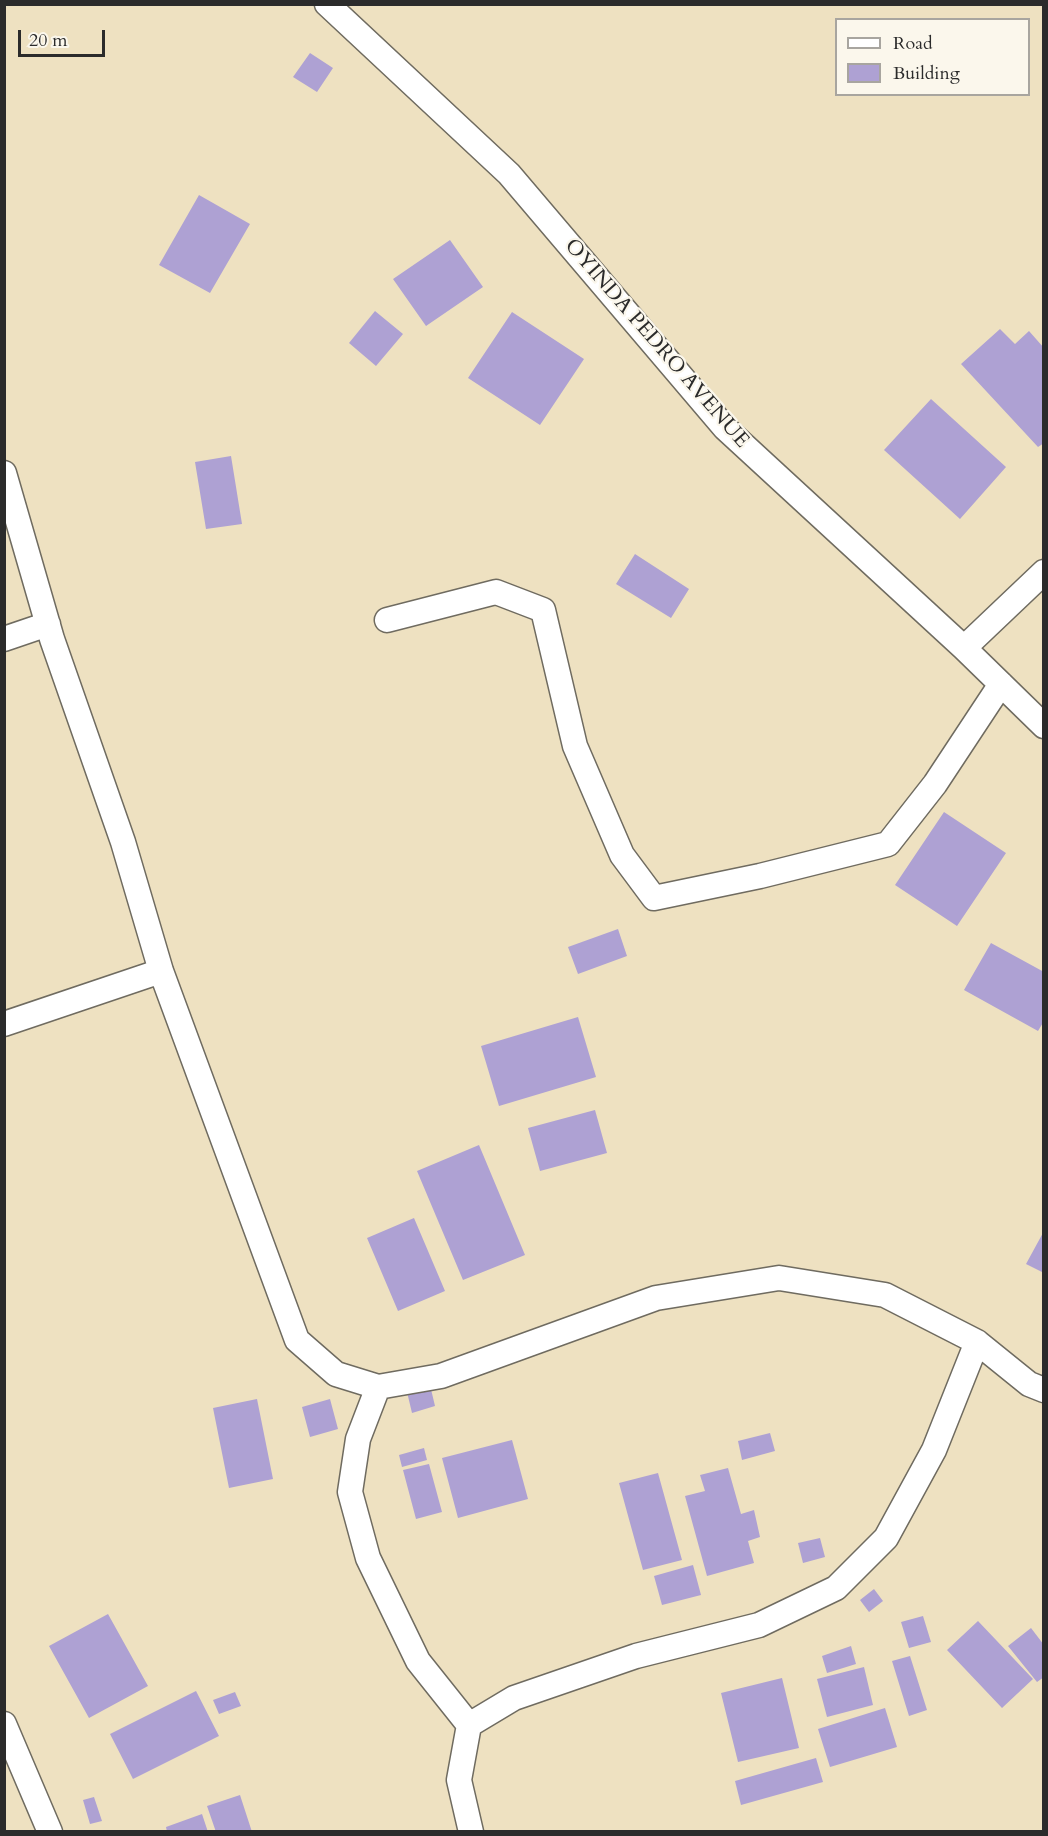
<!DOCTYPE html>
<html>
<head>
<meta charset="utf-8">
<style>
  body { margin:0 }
  #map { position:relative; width:1048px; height:1836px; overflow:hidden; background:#eee1c1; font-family:Cardo,serif }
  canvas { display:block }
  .frame { position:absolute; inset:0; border:6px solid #2b2b2b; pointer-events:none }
  .legend { position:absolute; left:835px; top:18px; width:195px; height:78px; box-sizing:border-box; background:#fbf7ec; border:2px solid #a8a59f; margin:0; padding:8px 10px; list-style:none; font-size:18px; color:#2b2b2b }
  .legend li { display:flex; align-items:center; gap:12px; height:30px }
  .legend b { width:30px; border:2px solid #a8a59f }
  .scale { position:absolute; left:18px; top:30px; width:87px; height:27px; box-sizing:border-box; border:3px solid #2b2b2b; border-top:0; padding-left:8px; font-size:18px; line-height:21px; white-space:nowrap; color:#2b2b2b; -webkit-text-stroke:4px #fbf7ec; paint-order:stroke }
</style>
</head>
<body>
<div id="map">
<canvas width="1048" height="1836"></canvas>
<div class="frame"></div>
<ul class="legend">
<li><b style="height:8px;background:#fff"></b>Road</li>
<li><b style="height:16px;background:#aea1d3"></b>Building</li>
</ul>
<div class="scale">20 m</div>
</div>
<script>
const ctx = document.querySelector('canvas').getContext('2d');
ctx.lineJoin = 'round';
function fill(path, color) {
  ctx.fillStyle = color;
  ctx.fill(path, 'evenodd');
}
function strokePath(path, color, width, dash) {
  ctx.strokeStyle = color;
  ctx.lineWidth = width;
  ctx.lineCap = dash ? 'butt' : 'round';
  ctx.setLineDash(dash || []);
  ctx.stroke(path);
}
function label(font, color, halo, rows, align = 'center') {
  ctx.font = font + ' Cardo,serif';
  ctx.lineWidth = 4.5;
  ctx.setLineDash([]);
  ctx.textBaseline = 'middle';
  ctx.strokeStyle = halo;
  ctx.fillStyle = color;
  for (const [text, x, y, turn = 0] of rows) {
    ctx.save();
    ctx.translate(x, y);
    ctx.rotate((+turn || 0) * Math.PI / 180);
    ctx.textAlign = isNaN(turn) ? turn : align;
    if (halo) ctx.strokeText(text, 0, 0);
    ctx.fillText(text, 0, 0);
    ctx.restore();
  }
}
fill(new Path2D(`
  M310 53 333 68 317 92 293 77Z
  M199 195 250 224 210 293 159 265Z
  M450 240 483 287 426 326 393 279Z
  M375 311 403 334 376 366 349 343Z
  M512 312 584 359 540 425 468 378Z
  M1000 329 1015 344 1029 331 1044 348V443L1038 447 961 364Z
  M931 399 1006 467 960 519 884 450Z
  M231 456 242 524 206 529 195 462Z
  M635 554 689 589 671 618 616 584Z
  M944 812 1006 853 957 926 895 885Z
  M618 929 627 956 578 974 568 947Z
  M991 943 1044 972V1021L1038 1031 964 990Z
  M578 1017 596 1077 499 1106 481 1046Z
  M595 1110 607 1153 540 1171 528 1128Z
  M479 1145 525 1255 463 1280 417 1171Z
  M414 1218 445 1291 398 1311 367 1238Z
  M1044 1231V1273L1026 1264Z
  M430 1385 435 1406 412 1413 407 1392Z
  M257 1399 273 1479 229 1488 213 1408Z
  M330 1399 338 1429 310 1437 302 1407Z
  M770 1433 775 1451 742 1460 738 1441Z
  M512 1440 528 1499 458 1518 442 1458Z
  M424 1448 427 1460 402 1467 399 1455Z
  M429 1464 442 1512 416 1519 403 1470Z
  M728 1468 741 1514 754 1510 760 1537 748 1541 754 1563 707 1576 685 1496 705 1491 700 1475Z
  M658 1473 682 1560 643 1570 619 1483Z
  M820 1538 825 1557 803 1563 798 1543Z
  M693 1565 701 1595 662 1605 654 1576Z
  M874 1589 883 1601 869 1612 860 1600Z
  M108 1614 148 1686 89 1718 49 1646Z
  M923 1616 931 1642 909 1648 901 1622Z
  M978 1621 1033 1679 1002 1708 947 1650Z
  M1031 1628 1044 1645V1677L1037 1682 1008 1646Z
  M851 1646 856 1664 827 1673 822 1656Z
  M910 1656 927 1710 909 1716 892 1661Z
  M864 1667 873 1705 827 1717 817 1679Z
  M782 1678 799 1748 738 1762 721 1693Z
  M196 1691 219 1736 133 1779 110 1734Z
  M235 1692 241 1706 219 1714 213 1700Z
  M885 1708 897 1747 830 1767 818 1729Z
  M816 1758 823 1782 741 1805 735 1781Z
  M240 1795 252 1832H216L207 1806Z
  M94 1797 102 1821 90 1824 83 1800Z
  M202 1814 208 1832H167L166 1827Z`), '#aea1d3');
const street = new Path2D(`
  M327 4 509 174 725 428 964 648 1044 726
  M4 473 52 639 123 842 161 971 297 1340 336 1374 378 1387 441 1376 656 1298 779 1278 885 1295 977 1342 1029 1384 1044 1390
  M387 620 496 592 543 610 575 746 622 855 654 898 760 876 888 844 935 784 1001 684
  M4 639 48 624
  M964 648 1044 572
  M4 1024 161 971
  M378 1387 358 1439 350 1492 368 1558 418 1661 469 1725
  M4 1724 50 1832
  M471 1832 459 1780 469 1725 514 1698 636 1656 759 1625 836 1588 886 1538 934 1450 977 1342`);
strokePath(street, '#6f6b60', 27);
strokePath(street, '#fff', 24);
label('21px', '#2b2b2b', '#fbf7ec', [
  ["OYINDA PEDRO AVENUE",656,344,49]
]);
</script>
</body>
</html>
